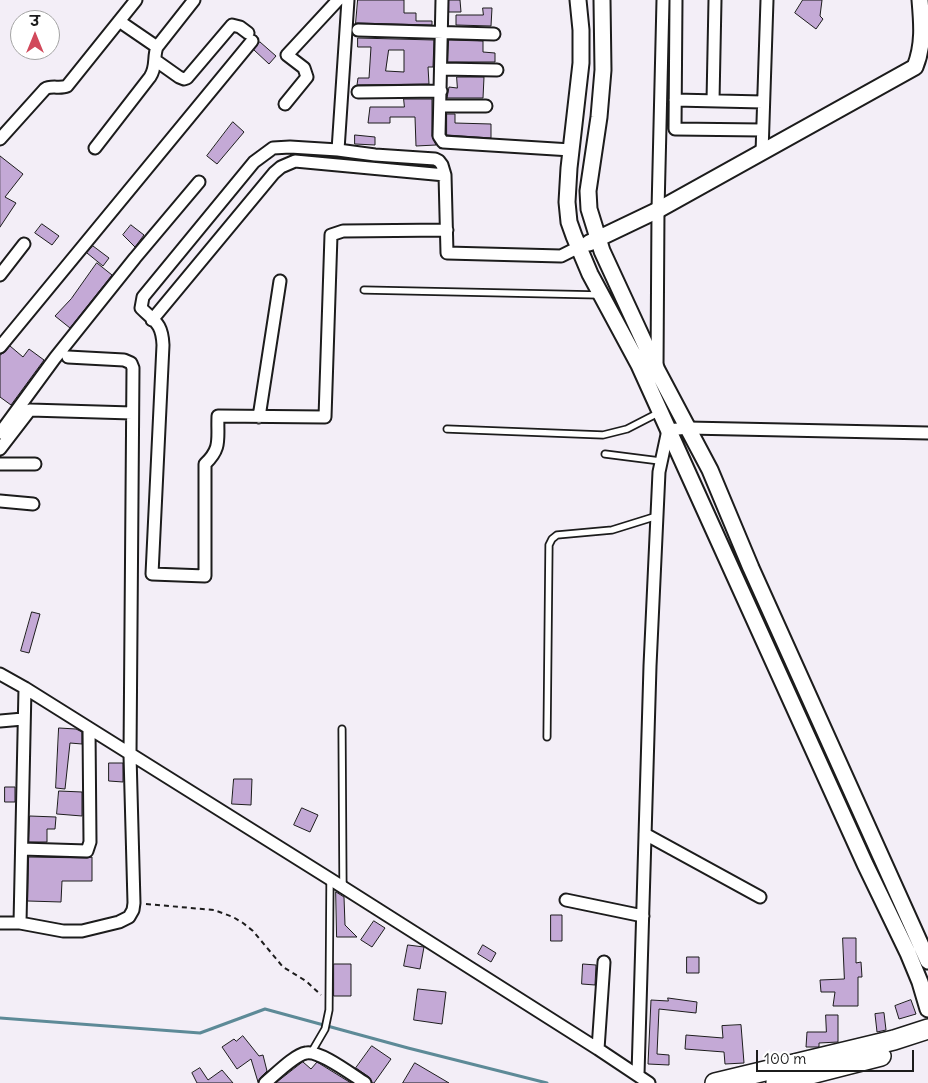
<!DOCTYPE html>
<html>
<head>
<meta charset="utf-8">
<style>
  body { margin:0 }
  #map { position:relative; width:928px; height:1083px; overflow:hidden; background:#f3eef7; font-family:Delius,"Playpen Sans Deva",sans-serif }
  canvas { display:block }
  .north { position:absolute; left:10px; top:10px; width:50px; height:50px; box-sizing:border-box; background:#fff; border:1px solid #a4a4a4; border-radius:50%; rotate:0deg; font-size:14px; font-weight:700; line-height:20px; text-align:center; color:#1c1c1c }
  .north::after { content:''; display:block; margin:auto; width:18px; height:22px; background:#d1495b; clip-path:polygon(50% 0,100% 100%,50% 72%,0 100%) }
  .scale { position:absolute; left:756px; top:1050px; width:158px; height:22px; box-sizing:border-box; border:2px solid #1c1c1c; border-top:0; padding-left:6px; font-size:15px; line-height:18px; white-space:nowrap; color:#1c1c1c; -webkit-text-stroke:4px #fff; paint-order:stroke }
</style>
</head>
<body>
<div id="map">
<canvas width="928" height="1083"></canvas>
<div class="north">उ</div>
<div class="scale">100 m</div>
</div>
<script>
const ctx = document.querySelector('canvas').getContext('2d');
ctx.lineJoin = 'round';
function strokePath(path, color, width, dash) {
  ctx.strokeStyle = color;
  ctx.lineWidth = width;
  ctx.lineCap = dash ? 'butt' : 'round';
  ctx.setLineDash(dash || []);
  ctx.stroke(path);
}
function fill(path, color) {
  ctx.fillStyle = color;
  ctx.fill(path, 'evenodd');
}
strokePath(new Path2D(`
  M0 1018 200 1033 265 1009 408 1048 547 1083`), '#5d8a97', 3);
const building = new Path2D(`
  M358 0H404V13H416V21H432V25L356 23Z
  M449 0H460L461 12H449Z
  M803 0H822L820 16 823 19 816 29 795 13Z
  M483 8H492L491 26 456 25V15H483Z
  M358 38 434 40 433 67H428L429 84 357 85 358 78H369L371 47H358ZM389 50H404V72L386 71Z
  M449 40 483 41V52L495 53V62H448Z
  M260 42 276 56 269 64 254 50Z
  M457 77H484L483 98H447L449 87 457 88Z
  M404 99H432V136L436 145 416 146 415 117H390V123H368L370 107H404Z
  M447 114H455V123L491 124V138L447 135Z
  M233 122 244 132 217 164 207 156Z
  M355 135 375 137V145L355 144Z
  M0 156 23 174 5 197 16 203 0 227Z
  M42 224 59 236 52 245 35 233Z
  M131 225 144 235 135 247 123 235Z
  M93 246 109 258 103 266 87 253Z
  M97 263 112 275 70 328 55 316 71 299Z
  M10 346 23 357 29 349 44 360 11 405 0 397V355L5 352Z
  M32 612 40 614 29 653 21 651Z
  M59 728 76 729 82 732V744L70 743 65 789 56 788Z
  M109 763H123V782L109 781Z
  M234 779H252L251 805 232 804Z
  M5 787H15V802H5Z
  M59 791 82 792V816L57 814Z
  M302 808 318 815 310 832 294 825Z
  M30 816 56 817 55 829H47V842H29Z
  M29 857 87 858 92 857V881H62L61 902 28 901Z
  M336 892 344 897 345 925 357 937H337Z
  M551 915H562V941H551Z
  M374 921 385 928 372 947 361 940Z
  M843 938H856V963L861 962 862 977H858V1006H833L835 992H821L820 980 844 979Z
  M408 945 424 947 420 969 404 966Z
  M483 945 496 953 491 962 478 954Z
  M687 957H699V973H687Z
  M334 964H351V996H334Z
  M583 964 596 965 595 985 582 984Z
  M418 989 446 992 442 1024 414 1020Z
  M668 998 697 1002 696 1013 659 1009 657 1054 669 1055V1065L648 1064 651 1000 668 1001Z
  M911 1000 916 1014 899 1019 895 1006Z
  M884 1013 886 1030 877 1032 875 1014Z
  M826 1015H838V1042L819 1043V1047H806L807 1032H826Z
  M741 1025 744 1063 725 1064 724 1052 685 1049 686 1035 723 1038 722 1026Z
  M243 1036 259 1056 263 1055 267 1071 260 1078 258 1082 251 1059 237 1069 222 1047 234 1039 236 1041Z
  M372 1046 391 1059 374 1083H372L369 1077 356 1068Z
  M303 1062 311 1069 317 1062 351 1083H276Z
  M415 1063 449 1083H403Z
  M200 1068 208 1080 222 1070 233 1083H197L192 1073Z`);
fill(building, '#c4a9d6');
strokePath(building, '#1c1c1c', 1);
const service = new Path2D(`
  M364 290 600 295
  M447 429 603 435 627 429 660 412
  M605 454 660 461
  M342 729 343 888
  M547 737 549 545 552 539 557 535 612 530 657 516
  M311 1053 325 1029 329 1010 330 879`);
const minor = new Path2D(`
  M442 0 439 136 443 142 571 150
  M676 0 675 129 762 130
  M119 21 157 47
  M358 30 494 34
  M155 60 179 77 184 79 187 78 232 25 240 27 248 33
  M442 69 497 70
  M358 92 441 91
  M675 100 763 102
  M713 101 715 0
  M285 104 307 77 304 68 287 55 338 0
  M440 106H486
  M0 139 45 89C51 85 60 89 67 86L136 0
  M95 148 150 77C157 67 153 57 157 47L194 0
  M338 150 348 0
  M762 153 767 0
  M447 230 343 231 331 235 325 417 218 416C217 439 222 448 205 464V576L152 574 163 345C162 323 155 322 141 308L143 297 254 162 273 148 290 147 338 150 375 155 435 159 439 161 442 165 445 175 447 253 561 256 579 247
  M0 275 24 244
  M152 320 274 173 281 167 295 161 445 175
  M0 347 252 41
  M657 368 658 210 663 0
  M259 417 280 281
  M0 433 55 358 135 258 199 182
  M0 449 30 410 132 413
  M0 464H35
  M0 501 33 504
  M0 674 25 688 330 879 598 1049 649 1083
  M0 721 23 719
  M645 834 760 897
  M22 849 87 851 90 842 89 729
  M566 900 643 916
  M0 923H20L63 931H82L119 922 129 917 133 910 134 903 130 755 133 368 131 363 124 360 68 357
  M20 923 25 688
  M598 1049 604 962
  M638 1074 650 666 659 472 668 430 688 428 928 433
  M265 1083C275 1075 294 1055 306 1053 320 1050 352 1075 365 1083`);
const tertiary = new Path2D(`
  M578 0 581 30V63L569 168 567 202 569 222 574 236 590 274 639 365 865 864 908 953 920 982 928 1009
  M602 0 603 70 599 117 588 191 589 209 602 251 657 370 710 470 751 568 928 961
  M589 243 658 210 915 67C924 45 922 23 920 0`);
const trunk = new Path2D(`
  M715 1083 894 1040 928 1029
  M776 1083 881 1056`);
strokePath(service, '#1c1c1c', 9);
strokePath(minor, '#1c1c1c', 15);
strokePath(tertiary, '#1c1c1c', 19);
strokePath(trunk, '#1c1c1c', 22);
strokePath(new Path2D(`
  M146 904 214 910 233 917 243 923 253 931 283 967 306 981 321 995`), '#1c1c1c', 2, [5, 4]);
strokePath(service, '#fff', 5.5);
strokePath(minor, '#fff', 11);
strokePath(tertiary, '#fff', 15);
strokePath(trunk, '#fff', 19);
</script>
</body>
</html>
